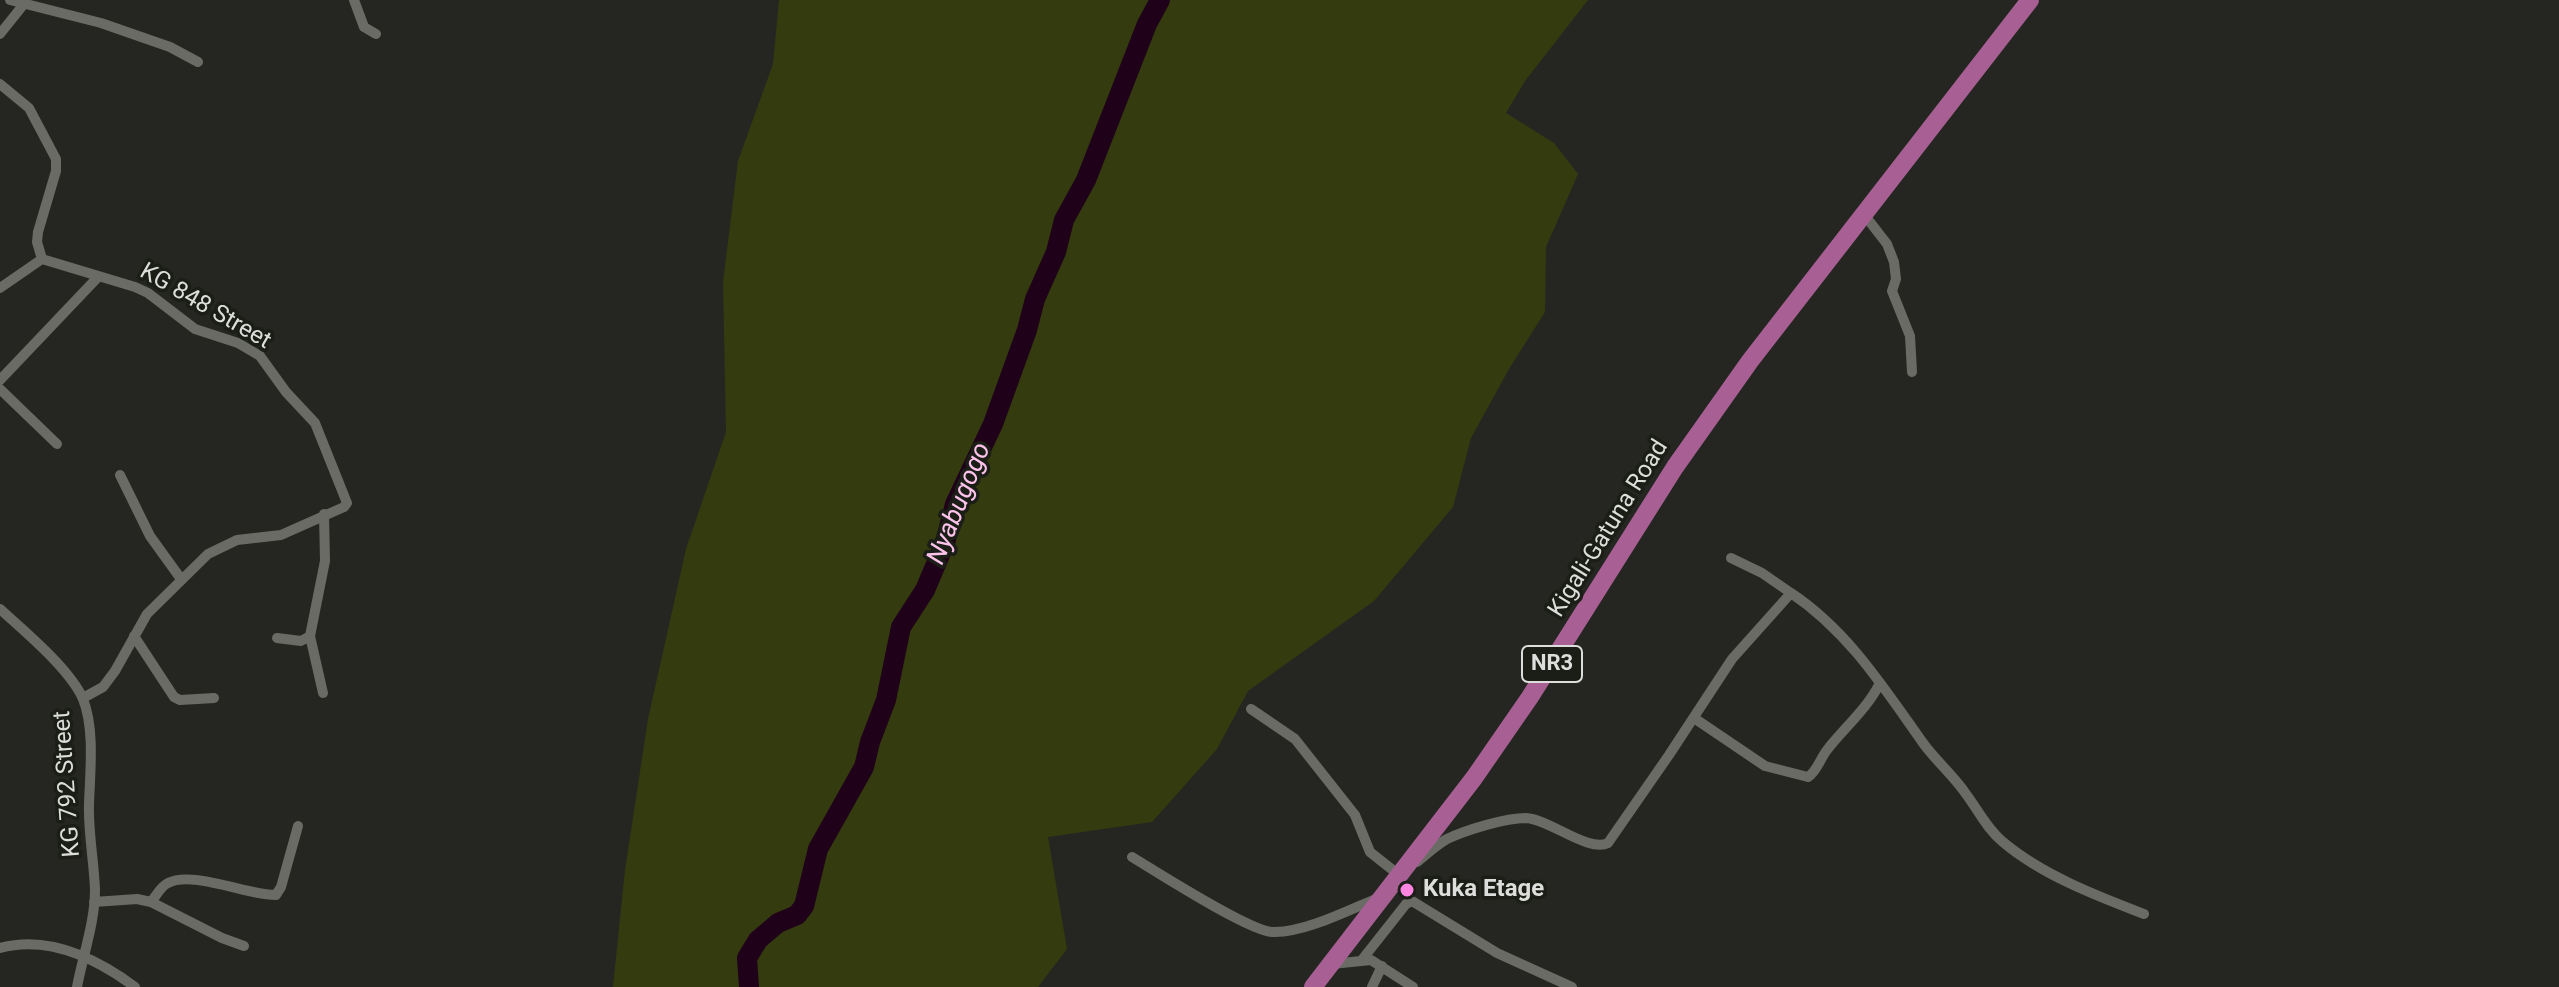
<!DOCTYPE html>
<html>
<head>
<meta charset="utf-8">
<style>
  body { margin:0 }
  canvas { display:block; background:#252621 }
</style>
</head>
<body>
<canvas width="2559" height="987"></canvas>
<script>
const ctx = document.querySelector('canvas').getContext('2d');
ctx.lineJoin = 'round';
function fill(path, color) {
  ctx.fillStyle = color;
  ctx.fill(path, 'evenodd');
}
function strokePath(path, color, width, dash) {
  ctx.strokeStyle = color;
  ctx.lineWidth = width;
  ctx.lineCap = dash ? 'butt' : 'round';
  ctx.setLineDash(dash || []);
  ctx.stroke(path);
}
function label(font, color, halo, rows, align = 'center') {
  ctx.font = font + ' Roboto,sans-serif';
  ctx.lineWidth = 7;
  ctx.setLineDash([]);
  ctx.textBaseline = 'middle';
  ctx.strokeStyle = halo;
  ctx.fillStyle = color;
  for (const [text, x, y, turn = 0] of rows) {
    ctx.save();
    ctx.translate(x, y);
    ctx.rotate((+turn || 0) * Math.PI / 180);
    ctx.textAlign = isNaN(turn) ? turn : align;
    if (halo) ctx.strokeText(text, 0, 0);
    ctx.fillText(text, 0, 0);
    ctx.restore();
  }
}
fill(new Path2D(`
  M779 0H1588L1525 81 1506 113 1554 143 1578 174 1546 247 1545 312 1509 369 1471 438 1453 507 1374 601 1248 691 1217 749 1152 822 1048 837 1067 949 1038 987H613L625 870 648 719 686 549 726 432 723 282 738 161 773 64Z`), '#343b0e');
strokePath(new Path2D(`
  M749 987 747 958 758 940 778 923 797 915 804 906 818 849 864 767 870 742 886 700 901 627 925 590 945 543 955 504 993 424 1027 330 1035 299 1056 252 1064 220 1086 180 1147 24 1160 0`), '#1f0219', 20);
strokePath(new Path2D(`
  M10 0 101 23 170 47 198 62
  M354 0 364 27 376 34
  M0 34 24 4
  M0 84 29 108 56 159V171L38 232 37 242 42 259
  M1863 213 1887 244 1894 262 1896 279 1892 291 1910 336 1912 372
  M0 288 42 259 135 287 148 293 195 329 238 343 260 356 286 392 315 423 347 503 344 507 281 535 237 540 208 554 147 614 115 671 103 687 83 698
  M0 380 98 277
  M0 389 57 444
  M120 475 150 536 181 579
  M1731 558 1762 573 1791 593
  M0 609C24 631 70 669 83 699 95 729 90 773 89 804 88 832 94 861 95 890 95 922 83 955 77 987
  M134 636 174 697 180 700 214 698
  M310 636 323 693
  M277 638 301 641 310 636 325 561 324 514
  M1251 709 1295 739 1355 815 1370 852 1399 875 1401 874
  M1694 718 1765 766 1808 777C1817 771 1820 759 1827 750 1845 727 1867 709 1880 683
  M1132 857C1157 872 1250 932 1273 932 1304 933 1349 910 1378 898
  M1417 862C1426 855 1436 845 1447 839 1466 830 1505 818 1526 818 1549 819 1589 853 1608 843L1669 755 1732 659 1791 593C1848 631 1884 688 1923 743 1936 761 1954 776 1966 794 1978 810 1987 829 2003 842 2042 875 2097 896 2144 914
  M94 902 137 899 151 902 222 938 244 946
  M151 902C156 896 161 886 168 883 192 870 250 896 276 895L281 887 298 826
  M0 948C48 935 96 958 135 987
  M1361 961 1406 904 1412 901 1497 953 1572 987
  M1332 964 1371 960 1413 987
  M1372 987 1382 966`), '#696b64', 10);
strokePath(new Path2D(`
  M1313 987 1474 778 1530 697 1675 467 1750 361 2030 0`), '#a86094', 18);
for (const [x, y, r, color] of [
  [1407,890,8,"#fe85e0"]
]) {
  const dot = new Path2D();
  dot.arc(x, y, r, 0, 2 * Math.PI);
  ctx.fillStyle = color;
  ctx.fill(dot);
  strokePath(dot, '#1b1d17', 3);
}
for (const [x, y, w] of [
  [1552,664,60]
]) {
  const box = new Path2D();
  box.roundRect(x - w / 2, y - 18, w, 36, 6);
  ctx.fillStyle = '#1b1d17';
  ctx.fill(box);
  strokePath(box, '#dddedb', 2);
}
label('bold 22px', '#dddedb', null, [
  ["NR3",1552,664]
]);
label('24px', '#dddedb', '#1b1d17', [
  ["KG 848 Street",205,307,30],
  ["Kigali-Gatuna Road",1609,529,-58],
  ["KG 792 Street",68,784,-94]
]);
label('bold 24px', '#dddedb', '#1b1d17', [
  ["Kuka Etage",1423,890]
], 'left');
label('italic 26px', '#fdc3eb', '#1b1d17', [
  ["Nyabugogo",960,504,-68]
]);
</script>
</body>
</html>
